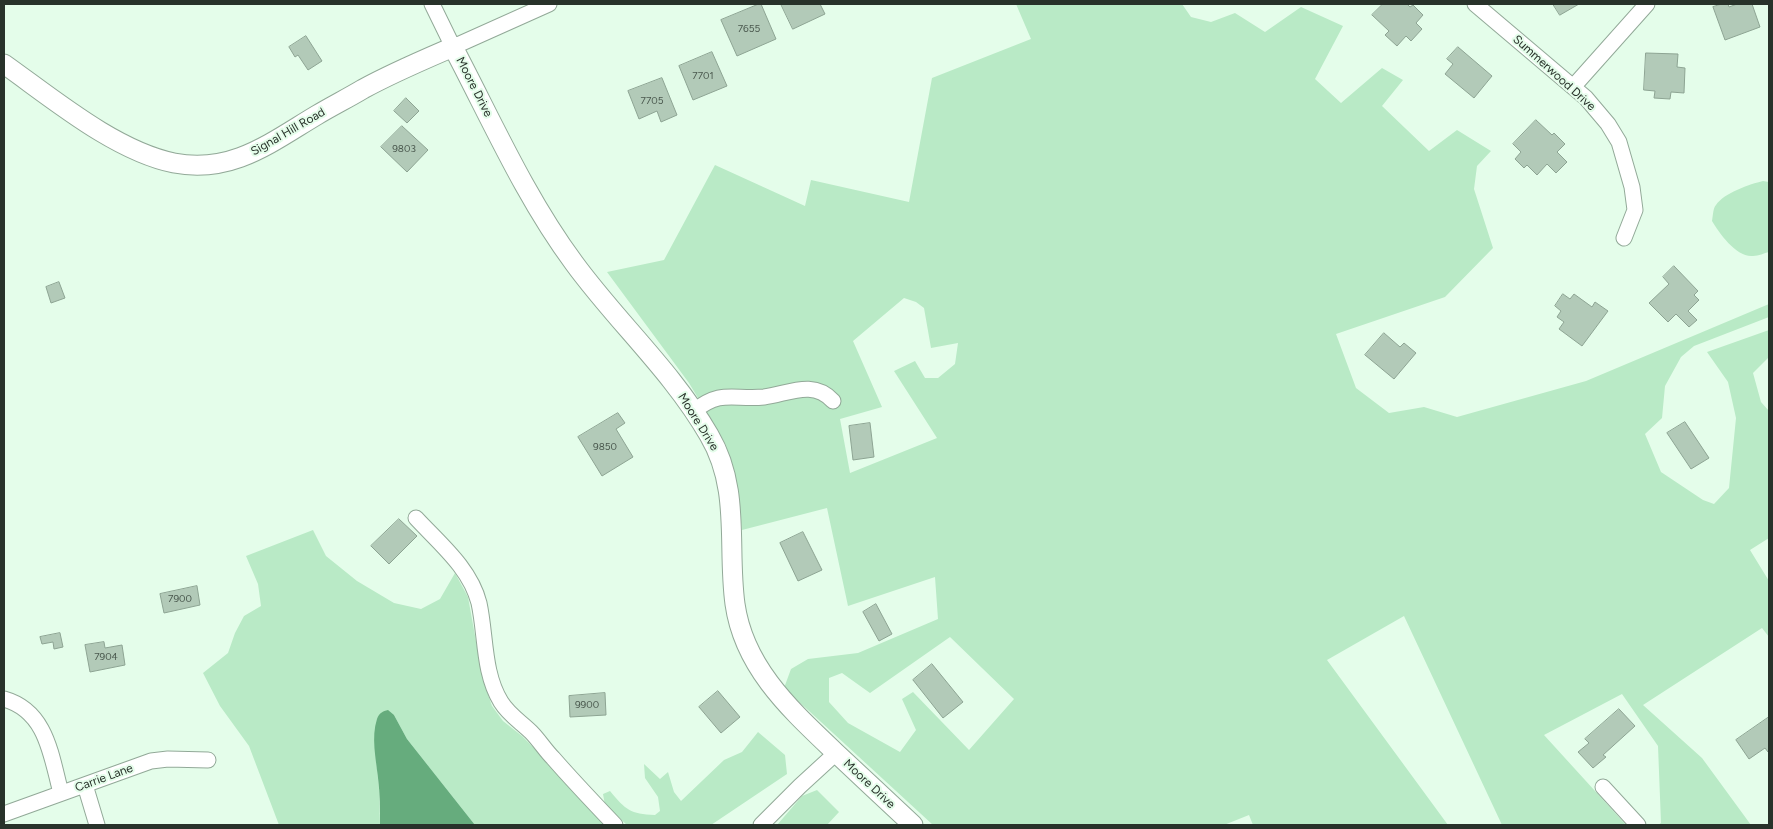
<!DOCTYPE html>
<html>
<head>
<meta charset="utf-8">
<style>
  body { margin:0 }
  #map { position:relative; width:1773px; height:829px; overflow:hidden; background:#e4fdea; font-family:Figtree,sans-serif }
  canvas { display:block }
  .frame { position:absolute; inset:0; border:5px solid #28322a; pointer-events:none }
</style>
</head>
<body>
<div id="map">
<canvas width="1773" height="829"></canvas>
<div class="frame"></div>
</div>
<script>
const ctx = document.querySelector('canvas').getContext('2d');
ctx.lineJoin = 'round';
function fill(path, color) {
  ctx.fillStyle = color;
  ctx.fill(path, 'evenodd');
}
function strokePath(path, color, width, dash) {
  ctx.strokeStyle = color;
  ctx.lineWidth = width;
  ctx.lineCap = dash ? 'butt' : 'round';
  ctx.setLineDash(dash || []);
  ctx.stroke(path);
}
function label(font, color, halo, rows, align = 'center') {
  ctx.font = font + ' Figtree,sans-serif';
  ctx.lineWidth = 4;
  ctx.setLineDash([]);
  ctx.textBaseline = 'middle';
  ctx.strokeStyle = halo;
  ctx.fillStyle = color;
  for (const [text, x, y, turn = 0] of rows) {
    ctx.save();
    ctx.translate(x, y);
    ctx.rotate((+turn || 0) * Math.PI / 180);
    ctx.textAlign = isNaN(turn) ? turn : align;
    if (halo) ctx.strokeText(text, 0, 0);
    ctx.fillText(text, 0, 0);
    ctx.restore();
  }
}
fill(new Path2D(`
  M1016 4H1182L1191 17 1211 22 1235 13 1265 32 1301 7 1343 26 1315 79 1341 103 1382 68 1403 80 1382 106 1429 151 1457 130 1491 151 1477 166 1474 189 1493 248 1445 297 1336 334 1356 388 1389 413 1424 407 1457 417 1586 381 1769 304V317L1694 346 1681 357 1665 386 1662 418 1645 434 1661 472 1703 500 1714 504 1729 488 1736 418 1728 382 1707 352 1769 330V357L1753 373 1761 402 1769 411V538L1750 550 1769 581V637L1762 628 1643 705 1702 758 1751 825H1658L1661 823 1658 746 1622 694 1544 735 1626 825H1502L1404 616 1327 660 1448 825H1253L1249 815 1224 825H933L784 688 791 669 808 659 858 653 938 619 935 577 848 606 827 508 742 530 734 469 725 443 689 383 607 272 664 260 715 165 805 206 811 180 909 202 932 78 1031 39ZM904 298 916 302 924 308 931 348 958 343 955 364 938 378H925L915 361 894 371 937 438 850 473 840 419 882 407 853 341ZM950 637 1014 699 969 750 913 692 902 699 916 730 900 752 848 723 829 702V678L842 673 870 693Z
  M1763 181 1769 182V252C1764 253 1759 256 1753 256 1737 258 1719 233 1712 221 1713 216 1713 208 1716 205 1724 193 1750 184 1763 181Z
  M313 530 326 556 357 581 394 603 421 609 440 599 455 573 468 597 483 680 492 706 503 721 522 736 537 751 604 825H475L407 739 394 715 375 748 379 789 380 825H279L249 746 220 706 203 673 228 653 235 633 244 616 261 606 258 584 246 556Z
  M758 732 785 755 787 774 711 825H627L605 805 603 794 610 791C626 810 630 814 655 815L660 811 658 797 645 778 644 764 660 779 668 772 674 792 681 801 724 760 742 752Z
  M817 790 839 812 827 825H777L802 796Z`), '#b9eac6');
fill(new Path2D(`
  M388 710 394 715 407 739 475 825H380C380 809 380 794 378 778 376 759 371 737 377 719 379 713 383 711 388 710Z`), '#66ac7d');
const building = new Path2D(`
  M759 4H761L776 39 737 56 721 20Z
  M781 4H820L825 14 793 29Z
  M1383 4H1407L1410 7 1413 5 1423 15 1416 23 1422 29 1411 41 1406 36 1397 46 1385 35 1389 31 1372 15Z
  M1553 4H1579L1560 15Z
  M1722 4H1728L1729 7 1737 4H1752L1760 27 1725 40 1713 7Z
  M306 36 322 61 308 70 298 55 295 57 289 47Z
  M1458 47 1492 76 1474 98 1445 74 1453 64 1447 59Z
  M712 52 727 86 693 100 679 66Z
  M1646 53 1678 54 1677 67 1685 68 1684 93 1671 92 1670 99 1654 98 1655 91 1644 90Z
  M662 78 677 115 661 122 657 111 639 119 628 91Z
  M406 98 419 111 407 123 394 111Z
  M1536 120 1552 135 1554 133 1565 144 1557 152 1567 162 1556 173 1547 164 1537 175 1527 165 1524 168 1515 159 1521 152 1513 144Z
  M402 126 428 150 407 172 381 147Z
  M1674 266 1698 291 1694 295 1699 300 1688 311 1697 320 1689 327 1676 314 1668 322 1649 303 1669 284 1663 277Z
  M59 282 65 298 51 303 46 287Z
  M1563 294 1570 299 1574 294 1592 307 1595 302 1608 311 1582 346 1559 329 1564 322 1557 317 1561 311 1555 306Z
  M1384 333 1400 347 1404 343 1416 353 1394 379 1365 355Z
  M618 413 625 423 616 429 633 457 602 476 578 437Z
  M1685 422 1709 458 1691 469 1667 433Z
  M870 423 874 457 853 460 849 426Z
  M399 519 417 536 389 564 371 546Z
  M803 532 822 570 798 581 780 543Z
  M197 586 200 605 164 613 160 594Z
  M876 604 892 634 879 641 863 612Z
  M60 633 63 647 54 649 53 642 42 644 40 637Z
  M104 642 105 648 122 645 125 665 90 672 85 645Z
  M932 664 963 702 943 718 913 680Z
  M718 691 740 717 721 733 699 707Z
  M605 693 606 715 570 717 569 696Z
  M1619 709 1635 726 1603 755 1606 757 1593 768 1578 752 1589 743 1585 739Z
  M1769 717V751L1768 752 1765 748 1749 759 1736 740Z`);
fill(building, '#b2cab8');
strokePath(building, '#8da493', 1);
const minor = new Path2D(`
  M432 4 453 47 549 4
  M1475 4 1586 98 1608 124 1619 142 1632 187 1635 210 1624 238
  M1573 87 1647 4
  M694 411C722 389 733 400 764 397 788 394 813 379 833 401
  M416 518C440 544 470 568 479 603 486 635 483 673 501 702 509 715 521 722 531 732 539 740 545 750 553 758 573 781 594 803 615 825
  M4 699C47 711 51 756 61 793
  M85 785 97 825
  M1603 787 1638 825
  M4 814 151 761 168 759 208 760
  M761 825 800 786 836 753`);
const major = new Path2D(`
  M4 64C52 98 115 151 174 163 232 174 270 143 317 115 332 106 348 98 363 89 392 73 423 60 453 47 491 119 525 197 574 263 617 322 672 371 709 435 741 489 727 546 735 604 744 668 791 710 835 752 861 776 887 801 913 825`);
strokePath(minor, '#92a998', 17);
strokePath(major, '#92a998', 21);
strokePath(minor, '#fff', 15);
strokePath(major, '#fff', 19);
label('10px', '#4a584e', null, [
  ["7655",749,29],
  ["7701",703,76],
  ["7705",652,101],
  ["9803",404,149],
  ["9850",605,447],
  ["7900",180,599],
  ["7904",106,657],
  ["9900",587,705]
]);
label('12px', '#28322a', '#e4fdea', [
  ["Summerwood Drive",1554,73,42],
  ["Moore Drive",474,87,63],
  ["Signal Hill Road",288,132,-30],
  ["Moore Drive",698,422,58],
  ["Carrie Lane",104,778,-20],
  ["Moore Drive",869,784,43]
]);
</script>
</body>
</html>
